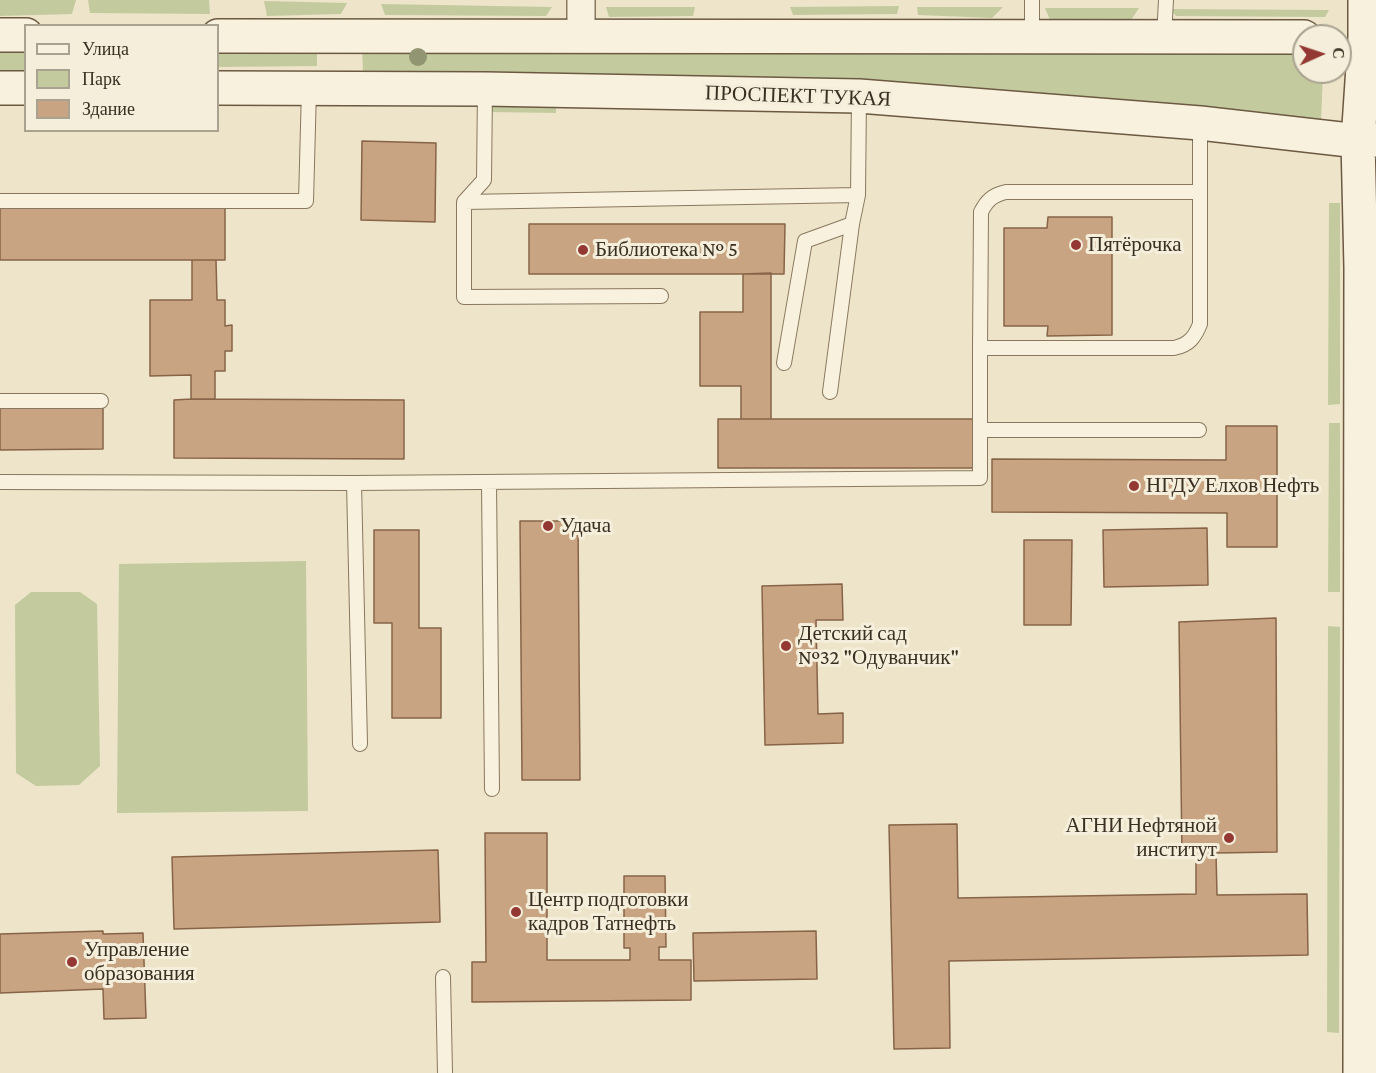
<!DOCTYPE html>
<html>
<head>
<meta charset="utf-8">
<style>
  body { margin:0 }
  #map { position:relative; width:1376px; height:1073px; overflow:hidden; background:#ede4ca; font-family:"Crimson Pro",serif }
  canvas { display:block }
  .legend { position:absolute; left:24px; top:24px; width:195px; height:108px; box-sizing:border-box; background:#f4eeda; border:2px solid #aaa290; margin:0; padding:8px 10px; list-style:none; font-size:18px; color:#3a2f22 }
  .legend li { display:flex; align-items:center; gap:12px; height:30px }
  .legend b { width:30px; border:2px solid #aaa290 }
  .north { position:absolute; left:1292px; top:24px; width:60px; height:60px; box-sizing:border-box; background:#f4eeda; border:2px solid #aaa290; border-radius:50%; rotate:87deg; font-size:16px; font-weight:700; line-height:24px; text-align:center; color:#3a2f22 }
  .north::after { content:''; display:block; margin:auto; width:21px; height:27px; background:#943833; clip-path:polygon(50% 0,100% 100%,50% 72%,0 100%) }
</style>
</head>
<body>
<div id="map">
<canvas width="1376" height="1073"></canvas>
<ul class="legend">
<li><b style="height:8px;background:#f8f1de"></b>Улица</li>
<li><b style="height:16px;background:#c3cb9e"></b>Парк</li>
<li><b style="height:16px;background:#c8a483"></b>Здание</li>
</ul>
<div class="north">С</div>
</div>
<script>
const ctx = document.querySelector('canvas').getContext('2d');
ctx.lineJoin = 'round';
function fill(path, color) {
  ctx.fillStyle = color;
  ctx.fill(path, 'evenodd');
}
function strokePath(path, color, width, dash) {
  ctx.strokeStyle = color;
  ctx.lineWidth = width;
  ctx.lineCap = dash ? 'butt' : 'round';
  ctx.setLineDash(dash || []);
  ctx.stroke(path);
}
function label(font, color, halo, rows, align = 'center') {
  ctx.font = font + ' "Crimson Pro",serif';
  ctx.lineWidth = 6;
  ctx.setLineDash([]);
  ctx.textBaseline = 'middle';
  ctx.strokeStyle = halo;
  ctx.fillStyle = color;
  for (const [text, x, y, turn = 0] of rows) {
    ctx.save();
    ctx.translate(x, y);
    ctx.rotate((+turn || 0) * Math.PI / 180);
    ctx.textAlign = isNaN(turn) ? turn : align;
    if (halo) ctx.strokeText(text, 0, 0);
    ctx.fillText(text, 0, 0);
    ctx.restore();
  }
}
fill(new Path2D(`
  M0 0H76L72 14 0 16Z
  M88 0H209L210 14 90 13Z
  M264 1 347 3 341 14 267 16Z
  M381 4 552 7 546 16 385 15Z
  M899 6 897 14 793 15 790 7Z
  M606 7H695L693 16 609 17Z
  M917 7H1003L992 18 918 15Z
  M1045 8H1139L1131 20H1050Z
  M1170 9 1329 10 1325 17 1176 16Z
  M218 44H317V66L218 67Z
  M0 45H25V70L0 71Z
  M362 45 1304 55V72H1323L1321 121 871 85 363 72Z
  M489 98H556V113L489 112Z
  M1329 203H1340V404L1328 405Z
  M1329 423H1340V592H1328Z
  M306 561 308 811 117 813 119 564Z
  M31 592H80L97 604 100 766 79 785 36 786 16 773 15 605Z
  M1328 626 1340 627 1339 1033 1327 1032Z`), '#c3cb9e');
const building = new Path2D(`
  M362 141 436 143 435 222 361 220Z
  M0 208H225V260H0Z
  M1048 217H1112V335L1047 336 1048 326H1004V228H1047Z
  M529 224H785L784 274H529Z
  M192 260H216L217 300H225V326L232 325V351H225V371H215V399H191V375L150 376V300H192Z
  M771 273V419H741V386H700V312H743V274Z
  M191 399 404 400V459L174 458V400Z
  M103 406V449L0 450V407Z
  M718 419H975V468H718Z
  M1226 426H1277V547H1227V513L992 512V459L1226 460Z
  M520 521H578L580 780H522Z
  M1207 528 1208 585 1104 587 1103 530Z
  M374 530H419V628H441V718H392V623H374Z
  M1024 540H1072L1071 625H1024Z
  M842 584 843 620H816L818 714 843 713V743L765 745 762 586Z
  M1276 618 1277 852 1216 853 1217 895 1307 894 1308 955 949 961 950 1048 894 1049 889 825 957 824 958 898 1196 894V856L1182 857 1179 622Z
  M485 833H547V960H630V948H624V876H665L666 947H659V960H691V1000L472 1002V962H486Z
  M438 850 440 922 174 929 172 857Z
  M103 931V934L143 933 146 1018 104 1019 103 989 0 993V934Z
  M816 931 817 979 694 981 693 933Z`);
fill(building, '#c8a483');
strokePath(building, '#876447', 1.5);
const lane = new Path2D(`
  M1032 37V0
  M1164 37 1166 0
  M485 90 484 180 464 202V297L661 296
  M0 201H306L309 89
  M464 202 858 195
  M980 348 981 212C987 200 993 195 1006 192H1200
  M784 363 805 241 852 224
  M830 392 852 224 858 195 859 96
  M0 401H101
  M980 430H1199
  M0 482 354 483 980 478V348H1174C1189 345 1195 337 1200 324V123
  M489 482 492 789
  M354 483 360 744
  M443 977 445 1073`);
const street = new Path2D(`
  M581 36V0`);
const secondary = new Path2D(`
  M0 35H26
  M218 36 1304 37
  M0 88H26
  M218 88 485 89 859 96 1200 123 1358 141 1376 140
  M1360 1073 1361 268 1358 141 1365 37V0`);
strokePath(lane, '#89785f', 16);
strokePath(street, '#89785f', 30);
strokePath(secondary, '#6b5942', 36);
strokePath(lane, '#f8f1de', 14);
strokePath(street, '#f8f1de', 27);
strokePath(secondary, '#f8f1de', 33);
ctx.fillStyle = '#929572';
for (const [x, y] of [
  [418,57]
]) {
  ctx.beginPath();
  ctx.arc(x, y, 9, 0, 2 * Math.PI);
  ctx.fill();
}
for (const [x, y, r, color] of [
  [1076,245,6,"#943833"],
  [583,250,6,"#943833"],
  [1134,486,6,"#943833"],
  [548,526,6,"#943833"],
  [786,646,6,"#943833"],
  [1229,838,6,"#943833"],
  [516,912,6,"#943833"],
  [72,962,6,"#943833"]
]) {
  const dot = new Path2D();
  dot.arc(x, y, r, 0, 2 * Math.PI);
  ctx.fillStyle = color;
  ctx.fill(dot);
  strokePath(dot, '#f4eeda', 2);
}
label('21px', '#3a2f22', '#f4eeda', [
  ["ПРОСПЕКТ ТУКАЯ",798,96,2]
]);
label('21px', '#3a2f22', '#f4eeda', [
  ["Пятёрочка",1088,245],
  ["Библиотека № 5",595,250],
  ["НГДУ Елхов Нефть",1146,486],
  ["Удача",560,526],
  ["Детский сад",798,634],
  ["№32 \"Одуванчик\"",798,658],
  ["АГНИ Нефтяной",1217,826,"right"],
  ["институт",1217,850,"right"],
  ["Центр подготовки",528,900],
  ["кадров Татнефть",528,924],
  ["Управление",84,950],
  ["образования",84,974]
], 'left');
</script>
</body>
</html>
